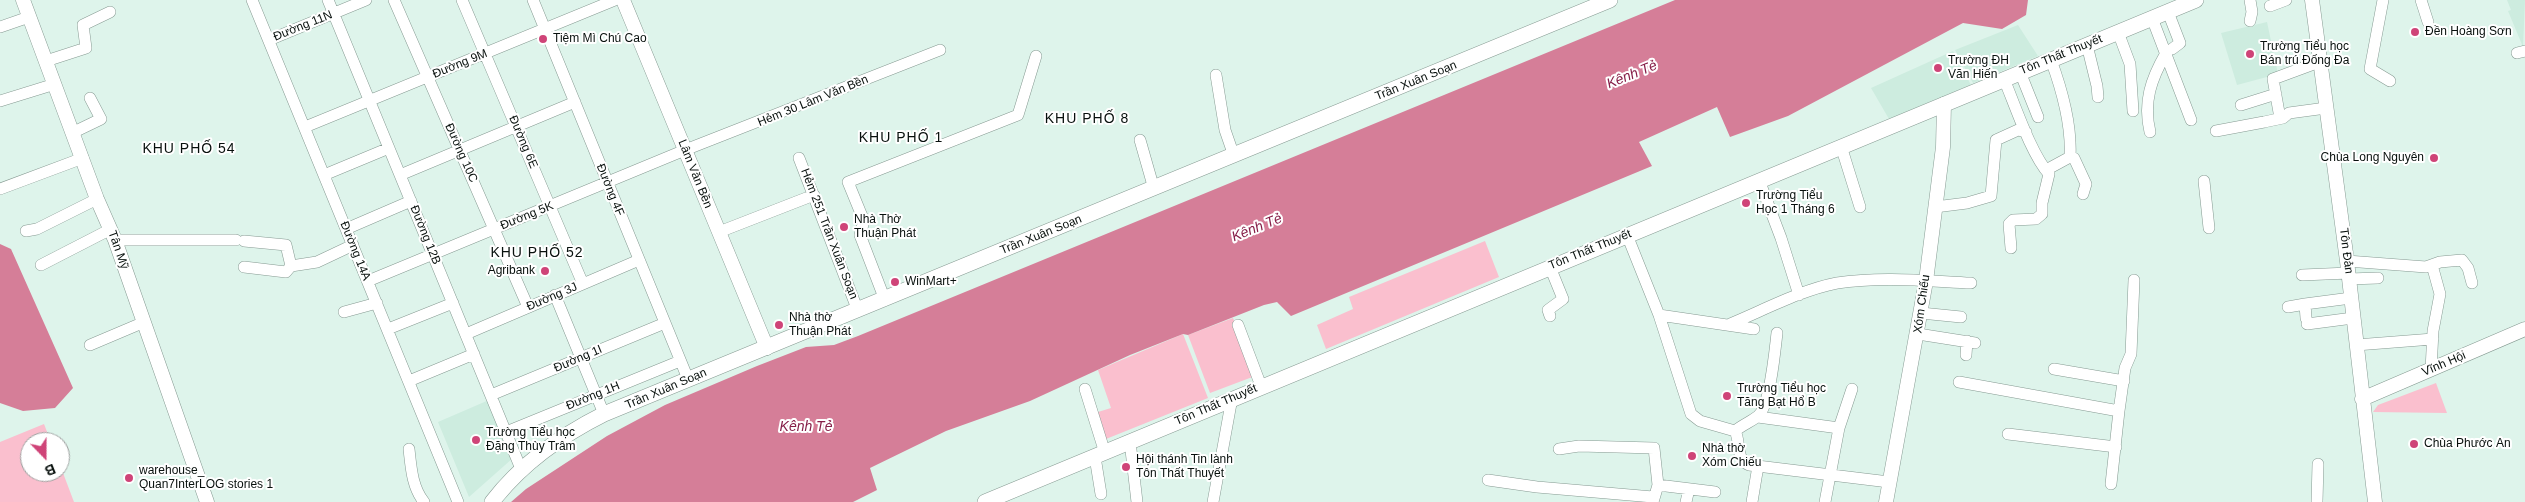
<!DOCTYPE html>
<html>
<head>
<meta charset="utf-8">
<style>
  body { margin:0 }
  #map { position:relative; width:2525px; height:502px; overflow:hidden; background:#def4eb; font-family:Helvetica,sans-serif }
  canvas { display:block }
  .north { position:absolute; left:20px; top:432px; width:50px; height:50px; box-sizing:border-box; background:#fff; border:1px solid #9c9f9e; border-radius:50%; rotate:158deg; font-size:14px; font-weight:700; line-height:20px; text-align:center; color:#08100d }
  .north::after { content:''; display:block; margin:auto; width:18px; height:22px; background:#cf4478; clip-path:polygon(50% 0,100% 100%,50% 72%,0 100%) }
</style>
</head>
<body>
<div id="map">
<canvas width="2525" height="502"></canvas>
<div class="north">B</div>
</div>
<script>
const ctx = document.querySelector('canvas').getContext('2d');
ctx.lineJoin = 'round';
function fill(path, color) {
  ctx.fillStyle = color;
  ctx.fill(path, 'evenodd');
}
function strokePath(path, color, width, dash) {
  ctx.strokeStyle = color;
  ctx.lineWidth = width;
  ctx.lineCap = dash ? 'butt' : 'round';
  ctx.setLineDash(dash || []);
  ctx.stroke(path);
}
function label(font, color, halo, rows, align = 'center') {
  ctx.font = font + ' Helvetica,sans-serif';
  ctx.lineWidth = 4;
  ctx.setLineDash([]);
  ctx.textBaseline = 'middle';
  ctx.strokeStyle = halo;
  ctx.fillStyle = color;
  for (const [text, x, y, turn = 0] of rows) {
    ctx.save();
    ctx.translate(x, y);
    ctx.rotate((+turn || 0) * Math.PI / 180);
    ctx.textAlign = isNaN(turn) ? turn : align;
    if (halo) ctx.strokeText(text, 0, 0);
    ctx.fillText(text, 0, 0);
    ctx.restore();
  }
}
fill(new Path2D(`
  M2507 0H2525L2523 47 2508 11 2511 10Z
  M2267 22 2278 74 2237 85 2221 33Z
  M2018 25 2038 56 1973 83 1955 50Z
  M1953 51 1971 85 1889 119 1871 88Z
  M489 400 513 458 469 497 438 422Z`), '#cdecdf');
fill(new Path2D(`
  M1485 241 1499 277 1326 349 1317 325 1353 309 1349 297Z
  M1233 318 1255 376 1210 393 1188 335Z
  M1183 334 1208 398 1106 439 1098 412 1111 408 1098 370Z
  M2436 383 2447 413 2373 412 2378 405Z
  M44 424 51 442H30V472H60V465L74 502H0V442Z`), '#fabfce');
fill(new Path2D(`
  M1675 0H2028L2026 15 2002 29 1963 23 1788 116 1730 137 1717 107 1639 142 1652 166 1291 316 1277 302 1264 305 1188 335 1183 334 1130 355 1030 401 946 431 870 468 877 490 853 502H511L526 489 607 436 665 405 757 366 806 347 834 345 858 336Z
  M0 244 11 249 73 388 55 408 23 411 0 403Z`), '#d57e98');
const minor = new Path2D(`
  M252 0 458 502
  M328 0 521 469
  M394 0 528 307
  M462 0 583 284
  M533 0 688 379
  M2383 0 2370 69 2390 81
  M2421 0 2428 22
  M2270 6 2286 0
  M2168 12 2180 43 2172 49
  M2152 18 2191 120
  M2250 21 2252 12 2250 0
  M0 27 29 17
  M2118 32 2130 64 2133 111
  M269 40 366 0
  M2087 45 2097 86 2098 97
  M2517 53 2525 51
  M46 61 86 48 83 25 110 12
  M2020 72 2038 117
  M1216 75 1225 130 1234 156
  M2004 79C2015 105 2031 154 2049 174L2042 203V214L2036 219 2013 220 2009 224 2011 248
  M0 101 55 84
  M2241 105 2276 94
  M2280 118 2273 79 2319 62
  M305 127 615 0
  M2216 131 2264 122 2283 118 2289 113 2326 108
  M74 132 101 119 90 98
  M2150 132C2143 102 2151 79 2166 53
  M1140 140 1154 189
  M1841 146 1860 207
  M2070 157 2074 158 2086 184 2083 194
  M799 158 858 311
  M2046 170 2070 157C2072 124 2062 90 2051 60
  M324 175 389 148
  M400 175 575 102
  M1759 180 1781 238 1799 295
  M2204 181 2209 228
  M0 189 83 158
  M1935 207 1967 203 1991 196 1996 140 2018 130 2026 132
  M346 229 411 201
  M26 231 37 229 97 199
  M719 232 814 195
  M1627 235 1659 315 1691 414 1700 421 1735 431
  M115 240H236
  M244 241 286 245 291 266 317 262 353 245
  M2347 261 2426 267 2440 262 2462 260 2468 268 2472 283
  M41 265 111 229
  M244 267 286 272 291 266
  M1550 267 1563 299 1548 310 1550 316
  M2302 275 2349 273
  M2349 279 2378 278
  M368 281 685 150 940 50
  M555 295 604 414
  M885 300 860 235 864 221 848 182 1018 115 1036 56
  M2288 307 2305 304
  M344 312 377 303
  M1921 313 1961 317
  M1659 315 1754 329
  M2306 318 2305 304 2351 298
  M1730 324C1764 310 1801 290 1837 283 1881 276 1928 281 1971 283
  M2307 324 2353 318
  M1238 325 1261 386
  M388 329 453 303
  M466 334 639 260
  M1918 334 1975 343
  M90 345 142 323
  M2356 345 2433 339
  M1966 355 1967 341
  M2054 369 2124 381
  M2431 370 2433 331 2440 294 2432 265
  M409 381 474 354
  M1959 382 2119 411
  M1085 389 1105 453
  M491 395 665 323
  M1758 417 1839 428 1825 502
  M1839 428 1852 389
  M1735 431C1741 442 1735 459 1749 465L1889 482
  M1735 431C1742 425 1754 420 1758 416 1770 406 1775 350 1777 333
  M506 432 680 361
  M2008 434 2116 447
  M1128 443 1131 450 1137 502
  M409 449C411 467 412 487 424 502
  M1559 449 1579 446 1654 448 1658 485 1653 502
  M1095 457 1101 494
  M1488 480 1537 487 1653 497
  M2111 484 2119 411 2125 368 2131 354 2134 280
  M1658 485 1715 492
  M1213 502 1232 398
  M1686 502 1689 489
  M1752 502 1758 466
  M2317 502 2318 464`);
const tertiary = new Path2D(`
  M23 0 97 199 115 240 207 502
  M623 0 767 348
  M2312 0 2347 261 2375 502
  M2362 399 2525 329
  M1886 502 1926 281 1943 147 1944 104`);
const secondary = new Path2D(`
  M492 502C522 463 560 436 604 414L1610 0
  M985 502 2196 0`);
strokePath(minor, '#869a92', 12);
strokePath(tertiary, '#869a92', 15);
strokePath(secondary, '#869a92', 16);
strokePath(minor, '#fff', 11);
strokePath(tertiary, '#fff', 14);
strokePath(secondary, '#fff', 15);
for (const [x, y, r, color] of [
  [2415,32,5,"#cf4478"],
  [543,39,5,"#cf4478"],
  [2250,54,5,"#cf4478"],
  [1938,68,5,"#cf4478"],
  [2434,158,5,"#cf4478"],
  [1746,203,5,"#cf4478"],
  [844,227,5,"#cf4478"],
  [545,271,5,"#cf4478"],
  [895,282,5,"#cf4478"],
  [779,325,5,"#cf4478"],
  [1727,396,5,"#cf4478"],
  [476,440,5,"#cf4478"],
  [2414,444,5,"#cf4478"],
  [1692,456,5,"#cf4478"],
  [1126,467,5,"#cf4478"],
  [129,478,5,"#cf4478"]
]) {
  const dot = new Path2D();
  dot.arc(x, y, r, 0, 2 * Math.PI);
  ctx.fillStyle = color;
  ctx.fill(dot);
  strokePath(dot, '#fff', 2);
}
label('12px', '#08100d', '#fff', [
  ["Đường 11N",303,26,-22],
  ["Tôn Thất Thuyết",2061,55,-22],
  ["Đường 9M",460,64,-22],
  ["Trần Xuân Soạn",1416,81,-22],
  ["Hẻm 30 Lâm Văn Bền",813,101,-22],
  ["Đường 6E",523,142,67],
  ["Đường 10C",461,153,66],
  ["Lâm Văn Bền",695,174,68],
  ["Đường 4F",610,190,68],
  ["Đường 5K",527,216,-22],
  ["Hẻm 251 Trần Xuân Soạn",829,234,69],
  ["Đường 12B",425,235,68],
  ["Trần Xuân Soạn",1041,235,-22],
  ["Tân Mỹ",118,250,71],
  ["Tôn Thất Thuyết",1590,250,-22],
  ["Đường 14A",355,251,68],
  ["Tôn Đản",2346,251,83],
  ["Đường 3J",552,297,-23],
  ["Xóm Chiếu",1922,304,-82],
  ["Đường 1I",578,359,-23],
  ["Vĩnh Hội",2444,364,-23],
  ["Trần Xuân Soạn",666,389,-23],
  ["Đường 1H",593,396,-22],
  ["Tôn Thất Thuyết",1216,405,-23]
]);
label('12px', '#08100d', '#fff', [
  ["Đền Hoàng Sơn",2425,32],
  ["Tiệm Mì Chú Cao",553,39],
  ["Trường Tiểu học",2260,47],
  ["Bán trú Đống Đa",2260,61],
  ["Trường ĐH",1948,61],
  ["Văn Hiến",1948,75],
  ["Chùa Long Nguyên",2424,158,"right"],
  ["Trường Tiểu",1756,196],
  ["Học 1 Tháng 6",1756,210],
  ["Nhà Thờ",854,220],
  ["Thuận Phát",854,234],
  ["Agribank",535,271,"right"],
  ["WinMart+",905,282],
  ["Nhà thờ",789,318],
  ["Thuận Phát",789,332],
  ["Trường Tiểu học",1737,389],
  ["Tăng Bạt Hổ B",1737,403],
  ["Trường Tiểu học",486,433],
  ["Đặng Thùy Trâm",486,447],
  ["Chùa Phước An",2424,444],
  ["Nhà thờ",1702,449],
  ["Xóm Chiếu",1702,463],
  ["Hội thánh Tin lành",1136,460],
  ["Tôn Thất Thuyết",1136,474],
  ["warehouse_",139,471],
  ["Quan7InterLOG stories 1",139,485]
], 'left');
label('italic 14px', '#861e48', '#fff', [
  ["Kênh Tẻ",1632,75,-22],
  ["Kênh Tẻ",1257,228,-22],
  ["Kênh Tẻ",806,427]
]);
ctx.letterSpacing = '1px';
label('14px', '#08100d', '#fff', [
  ["KHU PHỐ 8",1087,119],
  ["KHU PHỐ 1",901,138],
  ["KHU PHỐ 54",189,149],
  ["KHU PHỐ 52",537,253]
]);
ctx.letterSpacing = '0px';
</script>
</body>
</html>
